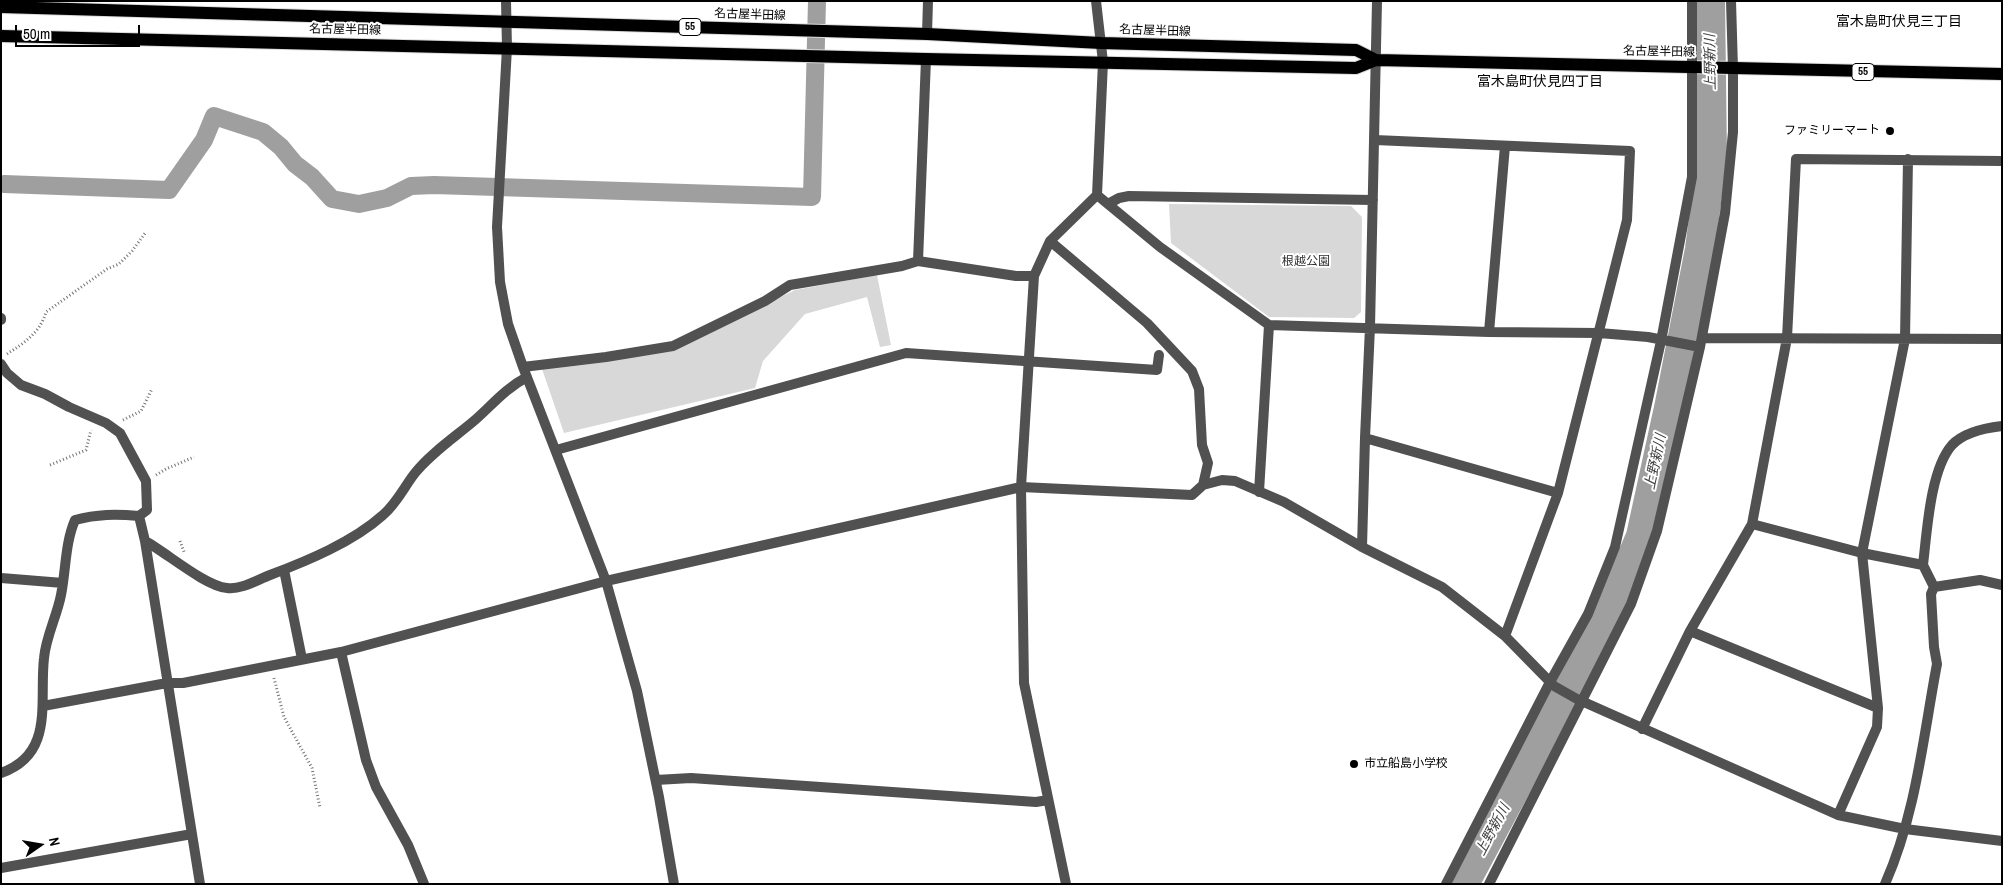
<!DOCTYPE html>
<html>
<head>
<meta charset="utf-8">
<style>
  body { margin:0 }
  #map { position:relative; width:2003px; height:885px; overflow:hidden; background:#fff; font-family:"Archivo Narrow",sans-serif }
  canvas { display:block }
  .frame { position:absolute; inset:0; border:2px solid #000; pointer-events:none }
  .north { position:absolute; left:15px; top:820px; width:50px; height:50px; -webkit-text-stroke:4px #fff; paint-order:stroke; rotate:77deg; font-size:14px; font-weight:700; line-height:20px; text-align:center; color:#000 }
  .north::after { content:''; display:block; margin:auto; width:18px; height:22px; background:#000; clip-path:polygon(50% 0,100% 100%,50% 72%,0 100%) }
  .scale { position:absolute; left:15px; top:25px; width:125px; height:22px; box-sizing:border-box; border:2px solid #000; border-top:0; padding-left:6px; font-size:15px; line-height:18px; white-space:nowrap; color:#000; -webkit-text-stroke:4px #fff; paint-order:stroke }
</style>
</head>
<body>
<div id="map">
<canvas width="2003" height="885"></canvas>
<div class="frame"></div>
<div class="north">N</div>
<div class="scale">50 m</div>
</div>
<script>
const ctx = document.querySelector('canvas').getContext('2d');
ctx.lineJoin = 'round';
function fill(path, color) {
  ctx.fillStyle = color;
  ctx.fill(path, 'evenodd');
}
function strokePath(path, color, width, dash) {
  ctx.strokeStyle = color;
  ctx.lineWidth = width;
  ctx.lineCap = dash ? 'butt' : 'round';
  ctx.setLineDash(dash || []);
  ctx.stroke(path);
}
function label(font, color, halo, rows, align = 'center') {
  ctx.font = font + ' "Archivo Narrow","Noto Sans JP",sans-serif';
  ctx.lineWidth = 4;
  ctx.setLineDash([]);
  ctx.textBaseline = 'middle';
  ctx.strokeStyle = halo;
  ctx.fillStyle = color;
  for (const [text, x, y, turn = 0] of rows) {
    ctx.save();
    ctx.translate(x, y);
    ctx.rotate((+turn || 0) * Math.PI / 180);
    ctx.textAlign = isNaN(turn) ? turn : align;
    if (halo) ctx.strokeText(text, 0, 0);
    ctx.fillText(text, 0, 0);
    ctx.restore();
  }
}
fill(new Path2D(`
  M1169 204 1351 206 1362 217 1361 312 1354 318 1269 317 1171 243Z
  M877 275 891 345 880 347 867 297 805 314 763 361 755 388 564 433 542 369 674 350 795 290Z`), '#d8d8d8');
strokePath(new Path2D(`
  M4 184 169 190 204 140 214 116 263 132 281 147 295 164 312 177 332 199 359 204 387 198 411 186 434 185 812 197 817 1`), '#9f9f9f', 18);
strokePath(new Path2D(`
  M1464 884 1556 712 1619 588 1641 536 1669 408 1700 249 1712 157 1710 1`), '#9f9f9f', 30);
const primary = new Path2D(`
  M1 7 927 34 1101 43 1356 50 1376 60
  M1 36 926 59 1356 68 1376 60 2002 74`);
strokePath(primary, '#dbdbdb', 14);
strokePath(new Path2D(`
  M7 354C24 343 40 333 46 312L107 269 119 264 132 251 146 232
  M123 420 141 411 152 389
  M50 465 86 450 91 430
  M156 475 166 469 194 457
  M180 541 184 552
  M274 678 284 717 312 768 320 808`), '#737373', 3, [1, 2.5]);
strokePath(new Path2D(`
  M506 1 507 48 497 227 500 282 508 324 523 367 606 581 637 691 659 797 674 884
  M927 34 928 1
  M1375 140 1630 151 1627 220 1558 493 1505 636
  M1097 195 1160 247 1269 325 1259 492
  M1108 204 1119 198 1129 196 1373 200
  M1050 241 1147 323 1192 371 1199 389 1202 445 1208 463 1203 485
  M918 261 926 59
  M1034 276 1021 487 1024 683 1066 884
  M1 318V320
  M1269 325 1489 332 1599 333 1648 337 1700 347 1725 213 1733 132V69L1731 1
  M1489 332 1505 146
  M1703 338 2002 339
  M1 364 7 373 21 385 45 394 69 407 106 423 120 433 146 481 147 510 139 516
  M523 367 606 357 673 346 765 301 790 285 902 266 918 261 1016 276H1034L1050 241 1097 195 1103 62 1096 1
  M1365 438 1558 493
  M556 450 906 353 1157 370 1159 355
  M1752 524 1862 553 1923 565 1934 587 1980 580 2002 585
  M145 541 200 884
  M1362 547 1365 438 1370 327 1377 1
  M1923 565C1927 532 1930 470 1952 445 1964 432 1985 428 2002 426
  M284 570 302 659
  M1 578 63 583
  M1690 631 1878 708
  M341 652 366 760 376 787 408 845 424 884
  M43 706 167 683H183L341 652 606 581 1021 487 1192 495 1203 485 1222 480 1235 481 1284 502 1362 547 1442 587 1505 636 1554 686 1577 699 1838 815 1905 829 2002 841
  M1642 729 1690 631 1752 524 1787 338 1796 159 2002 161
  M1 773C55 754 39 702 44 658 46 636 57 616 61 595 66 570 65 543 75 520 97 514 116 514 139 516L145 541C167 553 205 586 227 588 241 590 257 580 270 575 307 561 353 542 383 515 397 503 404 487 415 473 431 453 455 437 475 420 492 405 506 388 527 377
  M656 780 691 778 1036 802 1048 800
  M1838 815 1877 727 1878 708 1862 553 1905 339 1908 159
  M1 868 192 834
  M1446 884 1550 682 1588 614 1615 547 1661 341 1692 177V1
  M1489 884 1631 604 1657 531 1700 347
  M1885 884C1916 814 1923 738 1937 664L1934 647 1931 594 1934 587`), '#515151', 10);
strokePath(primary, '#000', 12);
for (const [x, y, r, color] of [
  [1890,131,5,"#000"],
  [1354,764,5,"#000"]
]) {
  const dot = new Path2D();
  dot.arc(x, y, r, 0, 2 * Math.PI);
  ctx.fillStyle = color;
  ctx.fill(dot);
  strokePath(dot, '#fff', 2);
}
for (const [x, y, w] of [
  [690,27,22],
  [1863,72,22]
]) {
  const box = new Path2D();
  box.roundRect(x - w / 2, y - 8.5, w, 17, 4);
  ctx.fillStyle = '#fff';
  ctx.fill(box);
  strokePath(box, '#000', 1);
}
label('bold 11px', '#000', null, [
  ["55",690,27],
  ["55",1863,72]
]);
label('12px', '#000', '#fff', [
  ["名古屋半田線",750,15,2],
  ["名古屋半田線",345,30,1],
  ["名古屋半田線",1155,31,2],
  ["名古屋半田線",1659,52,1]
]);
label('12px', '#000', '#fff', [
  ["ファミリーマート",1880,131],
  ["市立船島小学校",1364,764,"left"]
], 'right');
label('12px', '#2f2f2f', '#fff', [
  ["根越公園",1306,262]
]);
label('14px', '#000', '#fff', [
  ["富木島町伏見三丁目",1899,22],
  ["富木島町伏見四丁目",1540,82]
]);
label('italic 14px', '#404040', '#fff', [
  ["上野新川",1711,62,-91],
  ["上野新川",1656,462,-78],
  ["上野新川",1493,830,-62]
]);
</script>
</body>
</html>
